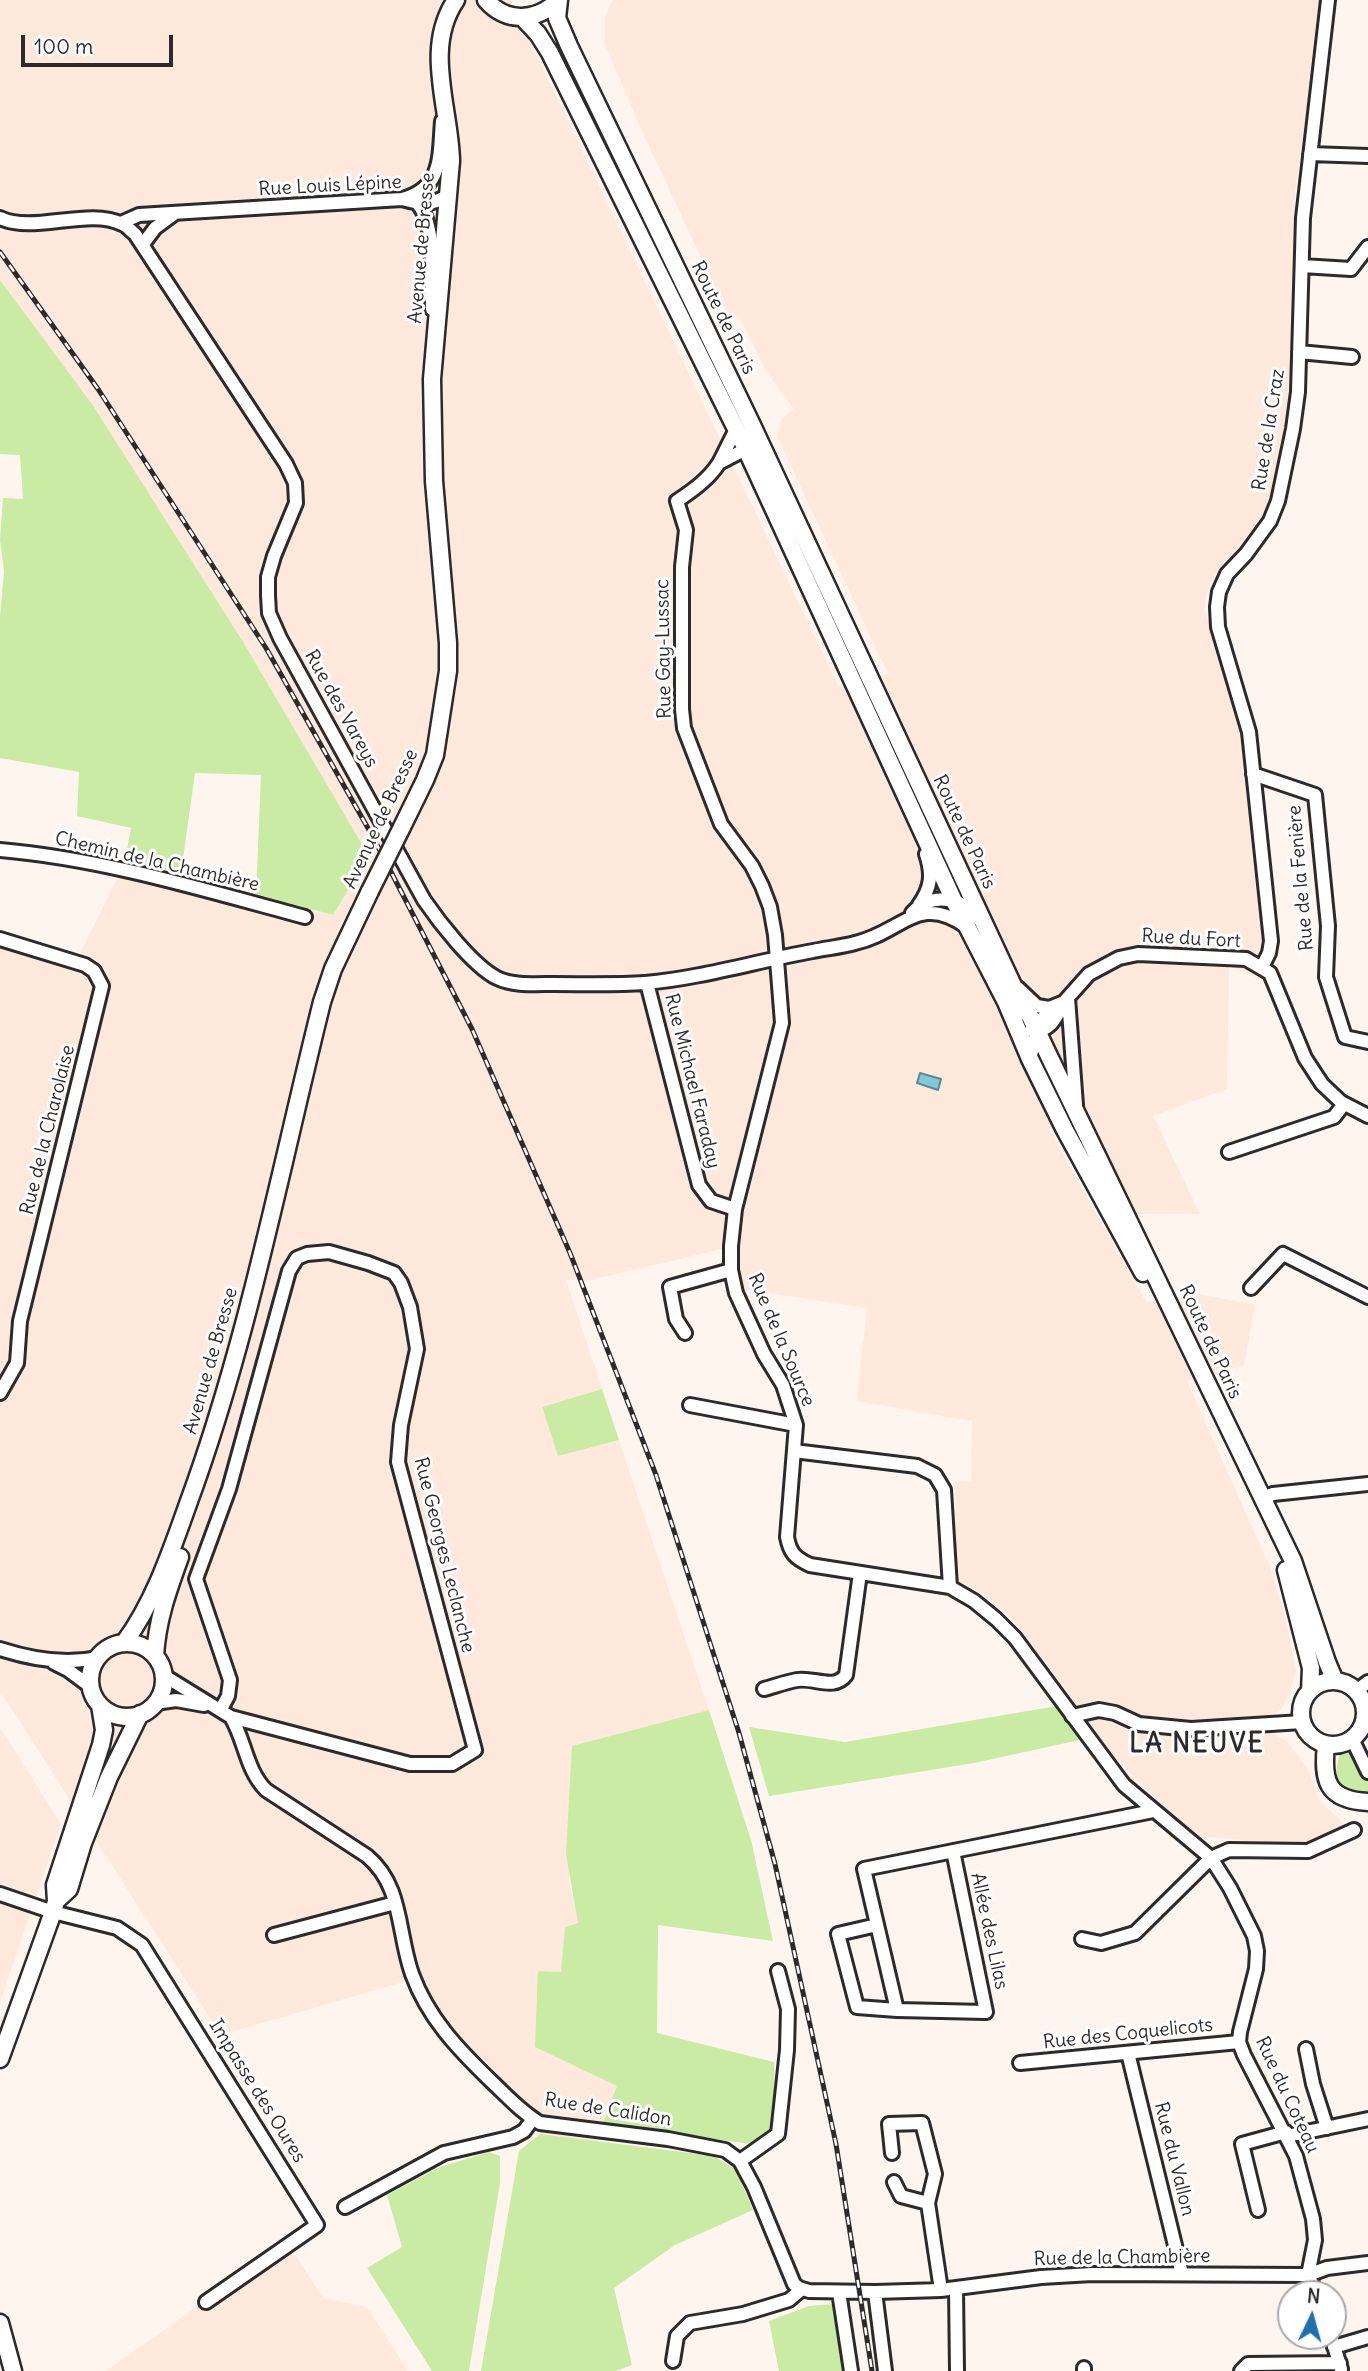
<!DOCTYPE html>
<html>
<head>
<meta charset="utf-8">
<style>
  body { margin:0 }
  #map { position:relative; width:1368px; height:2371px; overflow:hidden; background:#fff5ef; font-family:Delius,sans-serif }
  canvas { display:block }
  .north { position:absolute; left:1277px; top:2280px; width:70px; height:70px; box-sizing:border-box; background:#fff; border:2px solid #aaa; border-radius:50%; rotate:5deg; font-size:19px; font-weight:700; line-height:28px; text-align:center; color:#2b2b2b }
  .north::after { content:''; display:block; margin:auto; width:24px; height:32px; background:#1f6fb2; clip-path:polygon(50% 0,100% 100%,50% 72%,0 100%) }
  .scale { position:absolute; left:21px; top:35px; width:152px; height:32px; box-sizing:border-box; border:4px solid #2b2b2b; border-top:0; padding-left:9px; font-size:21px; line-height:24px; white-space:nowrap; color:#2b2b2b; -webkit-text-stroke:5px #fff; paint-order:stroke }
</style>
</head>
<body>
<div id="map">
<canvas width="1368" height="2371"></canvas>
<div class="north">N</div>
<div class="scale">100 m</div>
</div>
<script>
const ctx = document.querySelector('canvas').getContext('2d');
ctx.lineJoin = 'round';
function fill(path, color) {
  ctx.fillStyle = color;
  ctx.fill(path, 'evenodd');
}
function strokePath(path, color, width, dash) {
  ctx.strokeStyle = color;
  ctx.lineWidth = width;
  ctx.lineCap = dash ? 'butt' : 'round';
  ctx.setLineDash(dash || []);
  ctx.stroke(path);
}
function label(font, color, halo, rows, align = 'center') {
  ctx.font = font + ' Delius,sans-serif';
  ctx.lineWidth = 6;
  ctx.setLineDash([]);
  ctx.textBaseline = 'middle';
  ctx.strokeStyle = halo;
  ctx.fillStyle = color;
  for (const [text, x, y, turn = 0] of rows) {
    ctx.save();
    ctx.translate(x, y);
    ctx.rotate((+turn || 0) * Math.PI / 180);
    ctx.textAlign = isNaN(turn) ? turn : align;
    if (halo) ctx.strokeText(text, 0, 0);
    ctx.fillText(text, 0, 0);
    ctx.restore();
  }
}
fill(new Path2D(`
  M0 0H510L838 685 888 674 777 436 782 419 794 409 768 374 740 318 727 313 640 127 605 44V17L612 0H1323L1295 192 1289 409 1269 504 1258 529 1215 575 1206 595 1205 611 1244 729 1269 983 1229 965 1227 1089 1153 1116 1200 1214H1132L1087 1125 1049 1129 1146 1302 1198 1294 1255 1305 1244 1365 1187 1381 1272 1572 1286 1620 1296 1670 1290 1692 1281 1710 1270 1715 1276 1736 1287 1741 1308 1769 1319 1800 1347 1827 1301 1845 1194 1836 1115 1758 1051 1669 1010 1617 980 1593 955 1579V1482L971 1481 972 1421 857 1401 867 1308 742 1289 738 1250 726 1248 590 1280H566L602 1389 542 1407 558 1456 619 1440 709 1710 572 1746 569 1881 579 1923 565 1927 562 1972 538 1971 618 2086 597 2141 540 2134 438 2041 406 1981 221 2035 0 1691V936L80 954 125 862 181 873 333 915 369 856 242 640 92 404 0 280Z
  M0 1727 61 1824 0 2002Z
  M289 2253 295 2255 323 2298 367 2307 408 2371H106L205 2301Z`), '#ffe8dc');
fill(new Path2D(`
  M0 280 92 404 242 640 369 856 333 915 256 894 261 775 195 773 181 873 125 862 131 828 77 816 79 772 0 758V618L4 571 0 540 3 498 23 499 20 455 0 454Z
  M602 1389 619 1440 558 1456 542 1407Z
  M1057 1706 1080 1740 974 1763 769 1796 749 1727 845 1742Z
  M709 1710 751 1840 773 1941 658 1925 657 2033 774 2062 775 2129 751 2144 603 2123 617 2086 535 2047 538 1971 561 1972 565 1927 578 1923 566 1854 572 1746Z
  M1360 1749 1368 1752V1794C1339 1790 1331 1783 1340 1753Z
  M540 2134 714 2156 736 2170 753 2210 675 2245 614 2288 632 2365 616 2371H481L519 2151Z
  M489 2152 500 2156V2183L469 2371H432L367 2268 402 2247 387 2195 440 2167Z
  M835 2304 845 2371H779L769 2321 809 2306Z`), '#c9eba4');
const water = new Path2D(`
  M920 1073 941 1079 938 1090 917 1083Z`);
fill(water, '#7ccada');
strokePath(water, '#5c8a94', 2);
const minor = new Path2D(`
  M1310 154 1368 156
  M402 199C443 188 439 157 442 121
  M418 204C437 227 431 279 432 309
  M0 218C33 234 89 207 122 224 127 226 131 231 135 234L286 464 295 483 296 503 274 556 268 577V595L269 613 280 638 424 900C439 922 473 966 497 978 513 986 536 984 554 984 585 984 615 985 645 983 702 978 757 961 813 951 827 948 841 947 855 943 903 932 918 892 967 927
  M121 223 139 215 402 199C420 204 432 206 448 195
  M143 244 155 228 174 214
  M1302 266 1351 269 1368 247
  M1299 352 1352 357
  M737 428C730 440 725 452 719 463 709 479 692 491 677 501L686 530 682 567V709L684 728 721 824 752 866 762 886 770 907 775 935 782 1023 735 1209 731 1246V1270L736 1293 764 1354 783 1385 796 1425 787 1537C790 1553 795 1558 810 1565L950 1587 974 1601 996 1619 1015 1638 1124 1785 1211 1858 1230 1888 1254 1936 1257 1951 1256 1969 1240 2032 1239 2042 1244 2055 1296 2156 1313 2219 1315 2240 1308 2275
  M719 463 746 449
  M1253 774 1315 795 1328 926 1326 977 1345 1037 1368 1042
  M0 850C104 859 204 890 305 917
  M919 905C931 888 933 875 926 854
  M912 913C930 893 961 896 977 918
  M0 939 85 965 94 971 102 986 20 1321 17 1363 0 1393
  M1262 967 1269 953 1271 941 1249 732 1218 627 1217 607 1219 592 1227 574 1246 554 1270 521 1278 501 1293 429 1298 392 1303 218 1328 0
  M647 983 699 1185 711 1201 735 1209
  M1018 988 1037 1006 1049 1008 1064 1002 1089 974 1119 958 1138 954 1246 959 1270 973 1305 1058 1322 1084 1341 1102 1368 1116
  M1068 998 1076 1105
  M1031 1030C1050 1034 1057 1016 1064 1002
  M1030 1059 1039 1022 1053 1007
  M1229 1152 1334 1117 1344 1104
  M1251 1288 1283 1254 1368 1297
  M685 1333 676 1319 670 1287 731 1270
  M690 1405 796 1425
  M794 1451 917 1466 935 1475 944 1490 950 1587
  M1262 1498 1273 1494 1368 1484
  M0 1649C31 1659 65 1665 97 1658
  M54 1663 68 1670 91 1687
  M163 1675 231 1717C245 1740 246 1770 266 1790L367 1856C403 1886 397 1931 412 1974 428 2018 458 2049 491 2081 507 2096 521 2112 540 2123L668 2139 725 2150 740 2161 754 2187 794 2284 799 2288 809 2291 875 2292 941 2290 1041 2277 1092 2274 1308 2275 1327 2268 1368 2263
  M764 1689C775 1686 786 1682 797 1680 814 1677 834 1691 846 1675L860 1573
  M1356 1691 1368 1682
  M155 1703 176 1700 204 1705
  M221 1709 228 1696 230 1680 196 1579 229 1489 289 1271 297 1258 307 1254 329 1252 368 1263 394 1273 401 1283 410 1307 417 1349 401 1425 398 1462 475 1750 452 1764H410L231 1717
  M1072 1716 1099 1710 1115 1713 1139 1724 1191 1729 1302 1722
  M1352 1739 1368 1772
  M953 1851 986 2012 897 2010 864 1869 1153 1811
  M0 1894 53 1912 117 1928 142 1945 317 2225 206 2302
  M877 1925 838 1934 857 2007 897 2010
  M274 1935 395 1903
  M1082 1939 1101 1943 1135 1933 1211 1858 1229 1850 1308 1851 1354 1830
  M1306 2049 1313 2084 1327 2128
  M1128 2053 1182 2274
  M1020 2063 1239 2042
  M1287 2136 1368 2119
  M892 2153 889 2124 922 2123 935 2174 928 2203 941 2290
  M740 2161 778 2134 787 2050 788 2009 778 1971
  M894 2182 901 2196 928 2203
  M345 2207 444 2153 513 2137 524 2131 533 2119
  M1258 2210 1242 2144 1286 2132
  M1308 2275 1317 2294
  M956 2288 957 2371
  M839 2292 851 2371
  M875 2292 885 2371
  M1331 2336 1341 2369
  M1334 2347 1368 2337
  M673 2361 677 2336 690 2323 743 2314 789 2300 802 2289
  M1084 2368V2371
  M1241 2371 1248 2364 1340 2363`);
const major = new Path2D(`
  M486 0C507 24 537 21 559 0
  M559 0 557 18 569 46 752 425 1023 1007 1030 1016 1048 1054 1293 1561 1327 1662 1335 1681
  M523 18 538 34 550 53 746 449 954 901 1006 1002 1030 1059 1065 1130 1143 1273
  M402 827 425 780 435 755 448 671V643L434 481 432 379 451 161C450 108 423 48 456 0
  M1286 1570 1311 1668 1310 1691
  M124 1643C154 1602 171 1552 188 1504 248 1341 280 1170 322 1002L333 969 370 891
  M90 1680a37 37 0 1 1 74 0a37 37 0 1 1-74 0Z
  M155 1656C157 1620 168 1590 180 1557
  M1301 1713a32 32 0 1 1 64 0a32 32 0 1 1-64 0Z
  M1326 1745C1322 1781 1327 1800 1368 1802
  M56 1901 69 1889 83 1843 109 1777 140 1714
  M0 2059 53 1912 56 1901 55 1885 101 1745 104 1730 100 1705
  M0 2323 13 2371`);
strokePath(minor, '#2b2b2b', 18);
strokePath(major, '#2b2b2b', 21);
strokePath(minor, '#fff', 12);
strokePath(major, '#fff', 16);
const rail = new Path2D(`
  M0 252 98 389 266 648 373 837 472 1029 570 1253 656 1475 739 1733 775 1864 836 2144 872 2371`);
strokePath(rail, '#2b2b2b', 5);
strokePath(rail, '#fff', 2.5, [8]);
const majorBridge = new Path2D(`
  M370 891 402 827`);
strokePath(majorBridge, '#2b2b2b', 21, []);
strokePath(majorBridge, '#fff', 16);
label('19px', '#2b2b2b', '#fff', [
  ["Rue Louis Lépine",330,186,-3],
  ["Avenue de Bresse",422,248,-85],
  ["Route de Paris",723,318,64],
  ["Rue de la Craz",1269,430,-81],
  ["Rue Gay-Lussac",664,649,-91],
  ["Rue des Vareys",341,709,61],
  ["Avenue de Bresse",381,819,-65],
  ["Route de Paris",964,832,65],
  ["Chemin de la Chambière",157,862,13],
  ["Rue de la Fenière",1301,878,-95],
  ["Rue du Fort",1191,939,3],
  ["Rue Michael Faraday",692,1081,76],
  ["Rue de la Charolaise",48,1130,-76],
  ["Rue de la Source",781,1340,67],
  ["Route de Paris",1210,1342,65],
  ["Avenue de Bresse",211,1361,-74],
  ["Rue Georges Leclanche",444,1555,76],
  ["Allée des Lilas",989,1931,78],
  ["Rue des Coquelicots",1128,2034,-6],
  ["Impasse des Oures",257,2091,58],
  ["Rue du Coteau",1287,2095,65],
  ["Rue de Calidon",608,2110,9],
  ["Rue du Vallon",1174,2159,76],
  ["Rue de la Chambière",1122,2258,-1]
]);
ctx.letterSpacing = '2px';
label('bold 26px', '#2b2b2b', '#fff', [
  ["LA NEUVE",1197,1745]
]);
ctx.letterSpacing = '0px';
</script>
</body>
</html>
